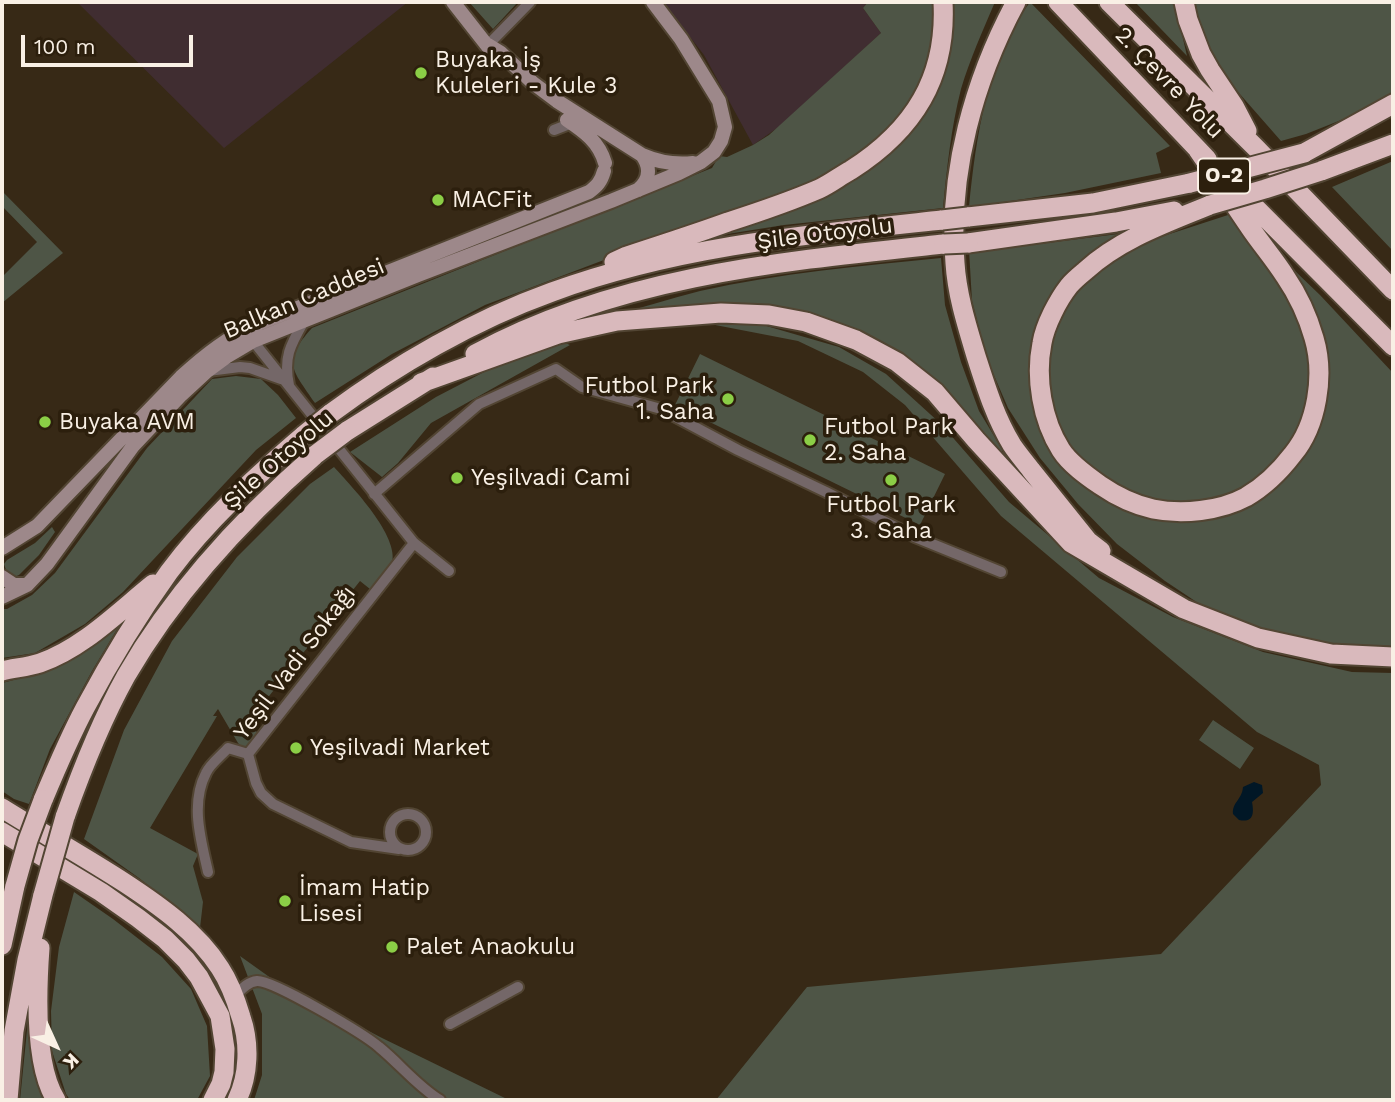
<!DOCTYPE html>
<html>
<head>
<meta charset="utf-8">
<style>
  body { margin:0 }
  #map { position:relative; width:1395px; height:1102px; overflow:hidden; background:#372916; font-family:"Work Sans",sans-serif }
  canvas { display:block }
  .frame { position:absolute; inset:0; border:4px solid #f9f0e5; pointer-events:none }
  .north { position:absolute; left:21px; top:1011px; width:70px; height:70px; -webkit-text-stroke:5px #2c1f0d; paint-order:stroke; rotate:135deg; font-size:19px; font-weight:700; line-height:28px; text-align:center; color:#f9f0e5 }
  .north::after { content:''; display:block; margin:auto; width:24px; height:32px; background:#f9f0e5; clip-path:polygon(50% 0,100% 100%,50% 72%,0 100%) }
  .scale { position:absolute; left:21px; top:35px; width:172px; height:32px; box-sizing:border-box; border:4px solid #f9f0e5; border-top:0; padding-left:9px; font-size:21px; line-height:24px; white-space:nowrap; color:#f9f0e5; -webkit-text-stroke:5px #2c1f0d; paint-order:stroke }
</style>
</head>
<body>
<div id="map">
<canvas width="1395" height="1102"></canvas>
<div class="frame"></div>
<div class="north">K</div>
<div class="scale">100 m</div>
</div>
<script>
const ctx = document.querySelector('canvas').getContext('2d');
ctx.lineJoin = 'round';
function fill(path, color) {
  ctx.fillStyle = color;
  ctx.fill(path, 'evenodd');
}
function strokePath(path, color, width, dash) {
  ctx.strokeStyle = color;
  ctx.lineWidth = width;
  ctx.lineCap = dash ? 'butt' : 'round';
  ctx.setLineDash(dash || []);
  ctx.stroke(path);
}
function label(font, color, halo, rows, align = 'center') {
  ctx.font = font + ' "Work Sans",sans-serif';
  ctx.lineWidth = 7;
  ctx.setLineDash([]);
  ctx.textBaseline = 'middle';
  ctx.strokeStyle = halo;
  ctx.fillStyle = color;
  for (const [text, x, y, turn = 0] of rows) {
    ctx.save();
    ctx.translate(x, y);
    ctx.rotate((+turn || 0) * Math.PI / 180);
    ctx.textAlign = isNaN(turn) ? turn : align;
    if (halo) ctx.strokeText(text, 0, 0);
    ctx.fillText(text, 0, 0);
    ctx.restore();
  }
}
fill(new Path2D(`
  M77 2H408L224 148Z
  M663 2H868L863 8 881 33 780 126 753 145 704 55Z`), '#402d31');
fill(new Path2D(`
  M469 2H518L493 29Z
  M868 2H935L933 53 907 113 867 153 821 182 670 235 485 305 392 354 315 403C292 369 281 362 312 328L712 168 719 156 727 157 753 145 769 135 881 33 863 8Z
  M952 2H995C983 30 970 59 961 89 951 128 947 168 943 208L784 225 721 235 719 233 832 189 921 116Z
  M1030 2 1170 146 1156 153 1161 173 1065 193 969 207C976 136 987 59 1030 2Z
  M1135 2H1177L1178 17 1187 56Z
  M1195 2H1393V93L1379 105 1306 134 1281 141 1224 76 1202 33Z
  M1393 161V251L1332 187Z
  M2 191 63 253 2 303V277L37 242 2 206Z
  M1228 215 1266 265 1303 326 1311 356V382L1306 411 1295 441 1276 463 1249 487 1210 503 1170 504 1135 498 1108 483 1073 450 1058 421 1047 384 1050 345 1069 302 1099 270 1145 242Z
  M1126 233 1084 259 1069 273 1054 293 1033 402 1093 490 1124 510 1165 520 1233 510 1322 410 1292 273 1295 271 1320 295 1393 373V648L1335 647 1244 625 1213 613 1165 581 1117 544 1078 504 1040 458 1008 408 987 359 972 301 969 250 1023 246Z
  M941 258 945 305 961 362 979 411 1002 449V455L934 378 901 352 864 332 813 315 606 317C638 309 669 299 700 291 779 273 861 266 941 258Z
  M710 324 763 325 839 347 886 374 941 424 1009 502 1099 578 1173 617 1263 652 1352 672 1393 673V1100H716L807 987 1161 954 1321 785 1319 765 1257 732 1001 516 905 405 863 372 798 341Z
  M563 342 570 345 431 423 398 463 382 477 350 452 436 397 509 359Z
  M700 354 945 474 920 525 675 405Z
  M236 376 261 379 278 395 296 418 256 450 123 592 85 624 35 653 2 658V609H7L32 595 55 573 147 448 212 379Z
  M334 467C352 487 400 536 392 564 390 572 380 585 375 593L360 581 247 724 262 736 248 754 238 743 218 709 213 716H217L150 828 198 854 193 866 203 902 200 928 139 878 84 839 124 730 172 641 237 557 310 484Z
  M52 527 55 532 39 555 19 575 14 577 10 576 7 573 4 564 7 560 35 543Z
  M122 621 92 671 50 749 29 804 14 799 2 791V683L41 673 81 654Z
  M1213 720 1254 748 1240 769 1199 740Z
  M74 892 113 919 162 957 191 989 207 1026 210 1076 197 1100H70L66 1094 52 1051 51 1011 59 947Z
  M240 956 275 981 380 1037 509 1100H254L262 1075V1014Z
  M29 1010 33 1071 43 1100H20Z`), '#4e5546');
fill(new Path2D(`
  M1254 782 1262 785 1263 793 1252 802C1254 813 1254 823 1239 820L1233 814C1232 802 1242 800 1243 787Z`), '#011726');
const street = new Path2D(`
  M488 45 530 2
  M554 130 572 123
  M253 341 414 543 449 571
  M208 371 240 367 250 368 281 379
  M289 385C283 357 291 344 304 321
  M374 494 479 404 556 369 582 387 661 409 738 450 826 492 915 537 1001 572
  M248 754 414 543
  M248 754 256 783 261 793 273 804 351 842 399 849
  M390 832a18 18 0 1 1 36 0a18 18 0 1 1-36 0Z
  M208 872C201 840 190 804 206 773 210 764 221 756 228 748L248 754
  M235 996C241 990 247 982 257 981 273 980 364 1034 379 1047 400 1064 417 1086 440 1100
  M450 1024 518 987`);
const secondary = new Path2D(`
  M453 2 493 53
  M488 45 501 53 533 83 557 101 642 155C651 167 650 180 638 190
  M567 120C585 132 599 142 605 163
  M642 155C658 162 675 165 693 163
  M2 548 37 526 181 377C205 355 229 336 260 323L589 192C597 186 601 182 604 171
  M2 577 14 585H27
  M2 597 27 585 47 564 133 446 181 395 207 371 226 357 253 341 418 275 611 201 679 173 701 162 714 152 721 141 725 127 719 101 681 39 653 2`);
const highway = new Path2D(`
  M1016 2C974 80 948 173 955 263 957 295 967 326 976 356 986 387 995 417 1012 445 1018 454 1025 462 1031 470 1050 494 1069 517 1088 541L1101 551
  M1058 2 1207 159
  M1109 2 1256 148 1393 290
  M1184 2 1188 20 1201 54 1210 70 1234 106 1247 131
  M1198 150C1216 176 1233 203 1251 229 1262 245 1275 260 1285 276 1298 295 1308 317 1314 338 1325 375 1317 425 1293 454 1280 471 1265 486 1246 497 1220 511 1182 515 1153 509 1135 505 1116 496 1100 485 1087 476 1070 464 1061 450 1042 420 1035 378 1042 343 1045 325 1058 300 1069 286 1073 281 1079 276 1085 271 1120 239 1166 223 1210 205
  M1304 153 1393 104
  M1321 171 1393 144
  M1233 185 1393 346
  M968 217 1093 203 1190 183
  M968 243 1116 222 1174 211
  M614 262 627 256C661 245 695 234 728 222 759 212 789 202 819 189 830 184 840 176 851 170 914 130 947 77 943 2
  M475 354C618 276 784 261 944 244
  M421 383 558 334 617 321 721 313 769 315 806 322 856 340 897 362 935 392 976 440 1071 543 1184 609 1258 638 1331 654 1393 657
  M330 414C396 365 474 320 552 292 677 246 811 234 942 220
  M347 431 433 377
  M2 671C14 668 28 667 40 663 83 648 118 612 153 584
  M43 800C56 769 69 738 85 708 110 661 138 615 169 572 207 521 256 476 304 435
  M2 808C42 833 85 857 125 883 160 906 197 932 220 968 230 983 236 1000 241 1017 250 1043 249 1075 237 1100
  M65 817C82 769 101 721 126 676 175 591 242 519 315 455
  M2 832 101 892 138 918 165 939 186 960 199 977 220 1016 225 1049 224 1072 221 1084 213 1100
  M2 945 15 886
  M40 948C37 989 34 1065 56 1100
  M8 1100 14 1031 27 960 43 895`);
strokePath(street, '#524533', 14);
strokePath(secondary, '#524533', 18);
strokePath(highway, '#524533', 23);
strokePath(street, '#746768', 10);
strokePath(secondary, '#9d888a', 14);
strokePath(highway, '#d9b9bc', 19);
const highwayBridge = new Path2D(`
  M1190 183 1304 153
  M1210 205 1265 189 1321 171
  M942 220 968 217
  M944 244 968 243
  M304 435 330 414
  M315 455 347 431
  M15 886 28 840 43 800
  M43 895 65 817`);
strokePath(highwayBridge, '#524533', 23, []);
strokePath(highwayBridge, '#d9b9bc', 19);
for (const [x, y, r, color] of [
  [421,73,7,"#8bce46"],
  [438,200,7,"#8bce46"],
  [728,399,7,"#8bce46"],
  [45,422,7,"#8bce46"],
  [810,440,7,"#8bce46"],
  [457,478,7,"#8bce46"],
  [891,480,7,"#8bce46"],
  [296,748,7,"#8bce46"],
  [285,901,7,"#8bce46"],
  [392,947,7,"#8bce46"]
]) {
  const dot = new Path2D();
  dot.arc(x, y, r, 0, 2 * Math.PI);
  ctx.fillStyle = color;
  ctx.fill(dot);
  strokePath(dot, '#2c1f0d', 2.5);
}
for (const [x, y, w] of [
  [1224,176,52]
]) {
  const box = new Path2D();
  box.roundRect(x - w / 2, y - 17.5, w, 35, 5);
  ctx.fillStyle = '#2c1f0d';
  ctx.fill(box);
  strokePath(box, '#f9f0e5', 2);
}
label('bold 21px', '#f9f0e5', null, [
  ["O-2",1224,176]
]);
label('23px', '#f9f0e5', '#2c1f0d', [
  ["Buyaka İş",435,60],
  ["Kuleleri - Kule 3",435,86],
  ["MACFit",452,200],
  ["Futbol Park",714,386,"right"],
  ["1. Saha",714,412,"right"],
  ["Buyaka AVM",59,422],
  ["Futbol Park",824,427],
  ["2. Saha",824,453],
  ["Yeşilvadi Cami",471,478],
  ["Futbol Park",891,505,"center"],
  ["3. Saha",891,531,"center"],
  ["Yeşilvadi Market",310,748],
  ["İmam Hatip",299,888],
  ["Lisesi",299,914],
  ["Palet Anaokulu",406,947]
], 'left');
label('23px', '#f9f0e5', '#2c1f0d', [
  ["2. Çevre Yolu",1169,83,46],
  ["Şile Otoyolu",825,234,-7],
  ["Balkan Caddesi",304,299,-23],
  ["Şile Otoyolu",279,460,-41],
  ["Yeşil Vadi Sokağı",295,663,-53]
]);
</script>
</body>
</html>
